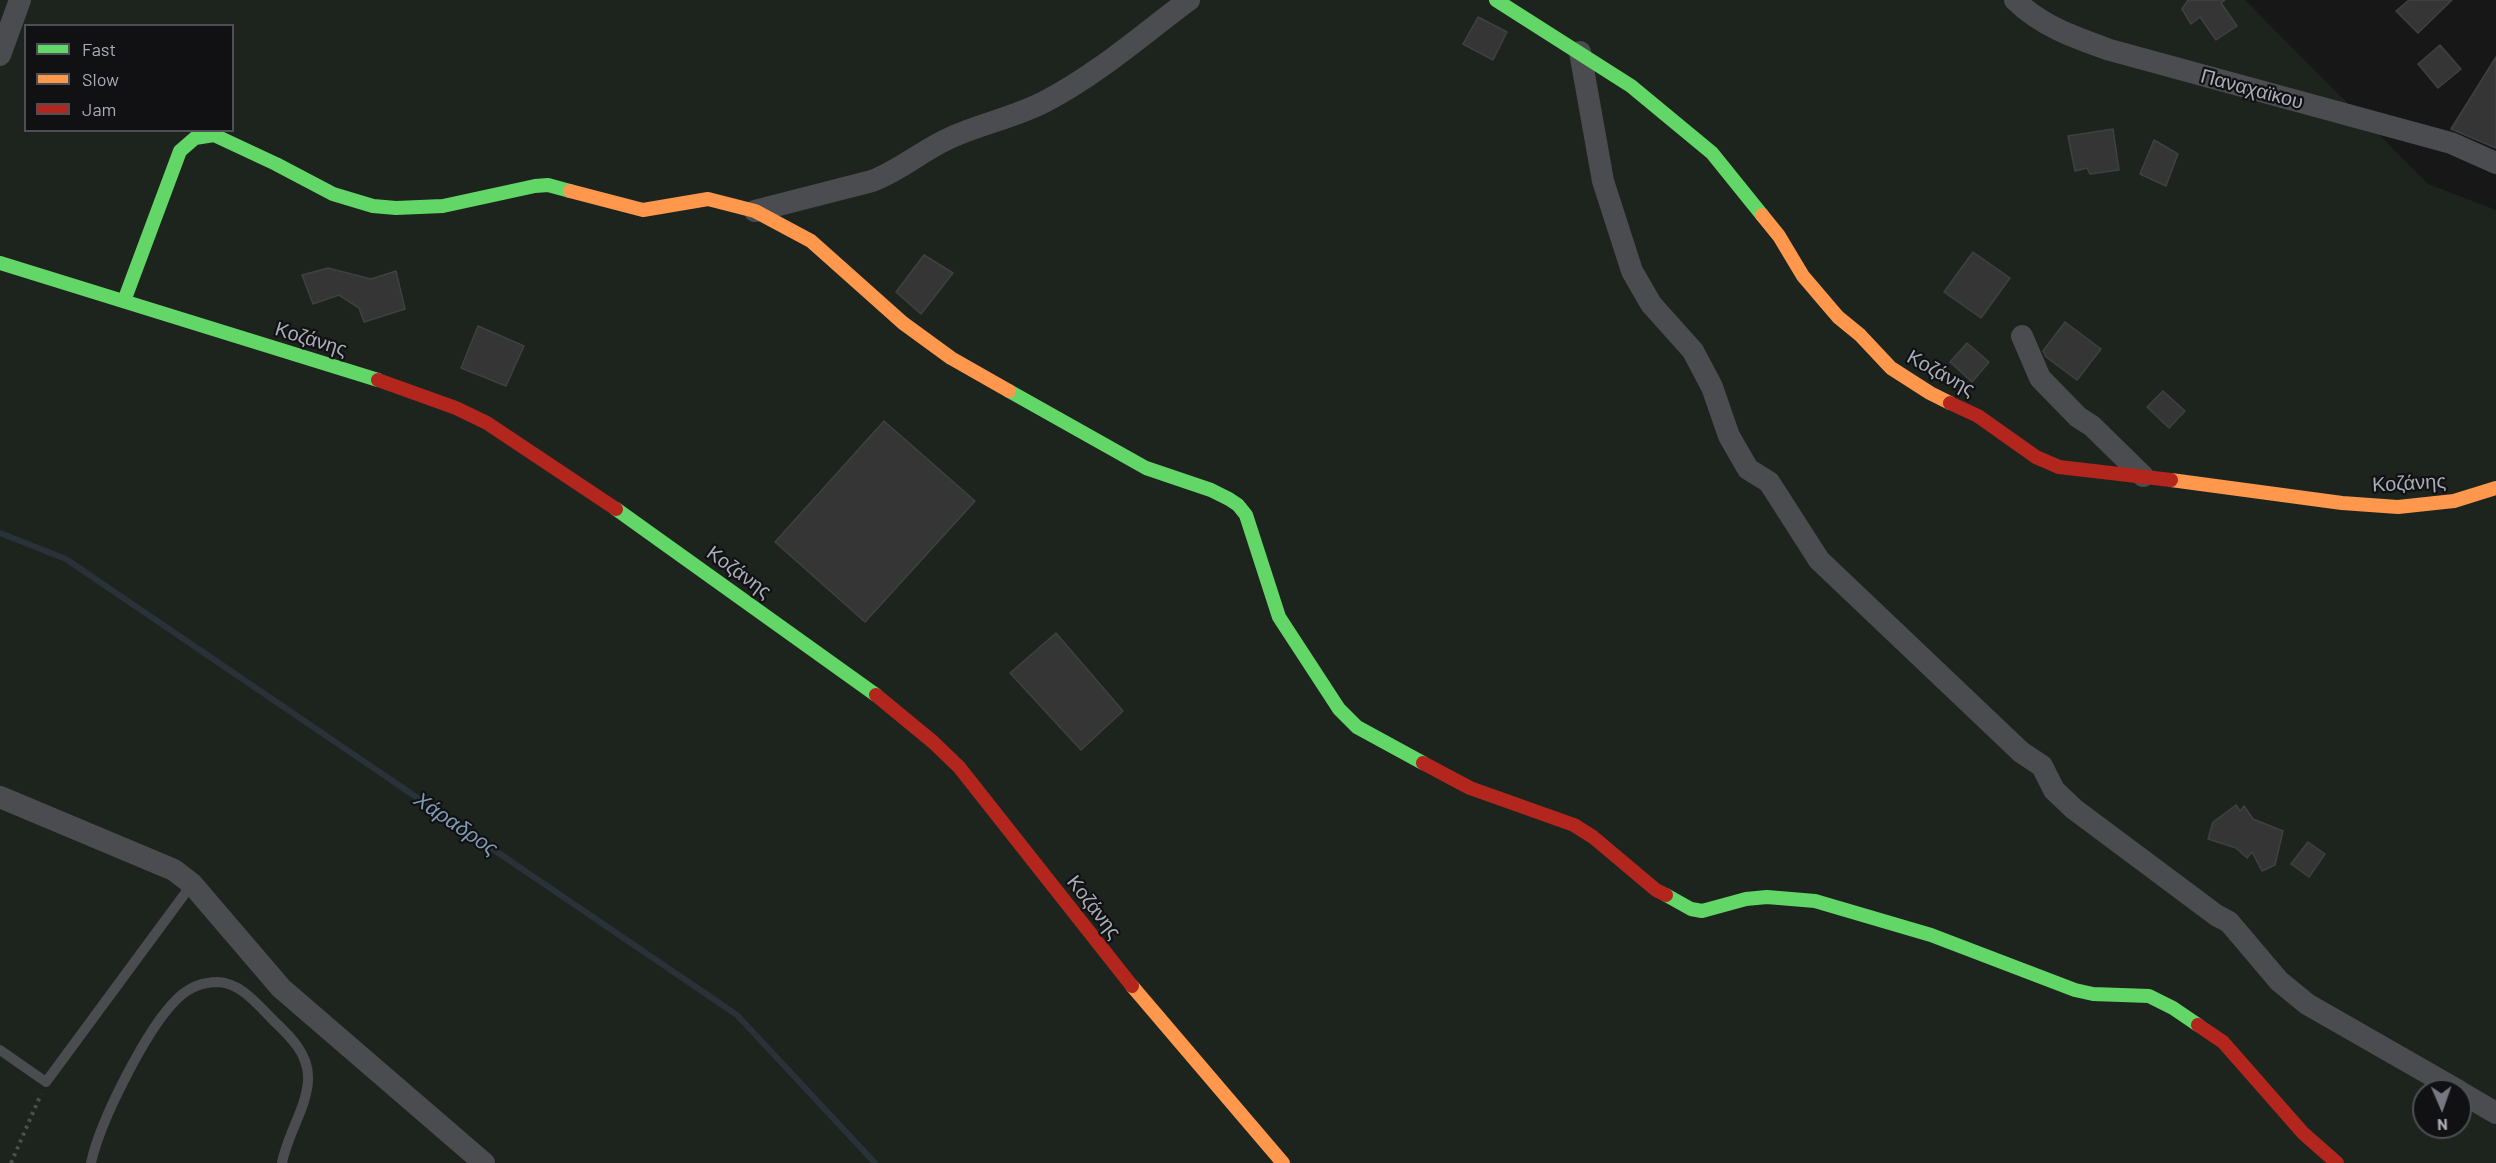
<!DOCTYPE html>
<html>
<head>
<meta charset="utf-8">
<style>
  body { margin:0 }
  #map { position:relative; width:2496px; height:1163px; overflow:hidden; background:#171717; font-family:Barlow,sans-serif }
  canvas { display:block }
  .legend { position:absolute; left:24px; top:24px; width:210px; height:108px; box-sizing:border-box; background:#111113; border:2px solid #4d4f55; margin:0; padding:8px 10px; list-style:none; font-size:18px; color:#a8adb8 }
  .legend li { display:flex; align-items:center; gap:12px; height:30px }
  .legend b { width:30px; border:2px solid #4d4f55 }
  .north { position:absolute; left:2412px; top:1079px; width:60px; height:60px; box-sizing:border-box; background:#111113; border:2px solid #4d4f55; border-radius:50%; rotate:178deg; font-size:16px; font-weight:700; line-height:24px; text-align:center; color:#a8adb8 }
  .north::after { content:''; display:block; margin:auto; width:21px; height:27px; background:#757880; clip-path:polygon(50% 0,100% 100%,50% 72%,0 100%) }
</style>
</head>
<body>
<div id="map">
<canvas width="2496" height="1163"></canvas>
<ul class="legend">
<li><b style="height:8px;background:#63d668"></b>Fast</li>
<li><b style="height:8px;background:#ff974d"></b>Slow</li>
<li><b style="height:8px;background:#b3261e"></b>Jam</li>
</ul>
<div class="north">N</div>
</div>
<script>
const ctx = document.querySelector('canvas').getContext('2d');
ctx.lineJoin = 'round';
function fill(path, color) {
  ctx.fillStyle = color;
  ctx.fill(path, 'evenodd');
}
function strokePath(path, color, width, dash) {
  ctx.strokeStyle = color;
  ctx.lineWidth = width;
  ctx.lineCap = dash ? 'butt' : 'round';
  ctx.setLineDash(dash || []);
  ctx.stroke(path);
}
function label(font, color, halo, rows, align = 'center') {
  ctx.font = font + ' Barlow,sans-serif';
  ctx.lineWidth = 4.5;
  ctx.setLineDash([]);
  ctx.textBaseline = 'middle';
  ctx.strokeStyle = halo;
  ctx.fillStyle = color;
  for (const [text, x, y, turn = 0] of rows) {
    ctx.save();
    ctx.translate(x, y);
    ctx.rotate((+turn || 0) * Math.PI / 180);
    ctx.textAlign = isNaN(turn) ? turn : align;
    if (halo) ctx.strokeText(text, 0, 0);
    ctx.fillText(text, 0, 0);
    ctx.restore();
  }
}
fill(new Path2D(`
  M0 0H2245L2428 184 2496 210V1163H0ZM26 26H232V130H26ZM2424 1091H2460V1127H2424Z`), '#1d241e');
strokePath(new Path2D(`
  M0 533 66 559 737 1015 875 1163`), '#2a3239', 6);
const building = new Path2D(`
  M2188 0H2225L2221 3 2237 26 2216 40 2200 17 2191 24 2182 9Z
  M2409 0H2452L2418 33 2396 11Z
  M1478 17 1507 32 1493 60 1463 44Z
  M2440 45 2461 69 2438 88 2418 64Z
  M2496 57V148L2451 129Z
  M2113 129 2119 170 2090 174 2087 168 2075 171 2068 136Z
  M2154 140 2178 154 2166 186 2140 174Z
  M1973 252 2010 278 1981 318 1944 292Z
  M924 255 953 273 921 314 896 292Z
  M328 268 371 279 396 271 405 309 364 322 359 308 339 295 313 304 302 275Z
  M2065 322 2101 349 2077 380 2046 357 2043 351Z
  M478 326 524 346 506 386 461 368Z
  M1967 343 1989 362 1972 382 1950 362Z
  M2163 391 2185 411 2169 428 2147 407Z
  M884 421 975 501 865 622 775 542Z
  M1056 633 1123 711 1081 750 1010 673Z
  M2236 805 2240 811 2244 806 2253 819 2283 831 2275 865 2262 871 2252 852 2247 858 2236 848 2208 839 2213 822Z
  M2308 842 2325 854 2309 877 2291 864Z`);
fill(building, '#353536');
strokePath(building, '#3f4043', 1.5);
strokePath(new Path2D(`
  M11 1163 41 1094`), '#4d4e52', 4, [3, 4.5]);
strokePath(new Path2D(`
  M0 1050 46 1082 192 884
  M91 1163C100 1121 147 1028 177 999 188 988 203 982 218 982 241 983 258 1005 273 1020 290 1036 310 1055 308 1081 306 1109 287 1135 282 1163`), '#4b4c50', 10);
strokePath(new Path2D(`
  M2015 0C2041 26 2076 38 2110 50L2451 143 2496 163
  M1580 52 1603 181 1632 271 1651 304 1693 351 1712 387 1729 436 1748 469 1769 482 1819 560 2021 752 2042 766 2054 790 2074 809 2216 915 2229 922 2279 981 2307 1004 2459 1091
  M0 55 20 0
  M755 211 872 181C901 170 924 149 952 137 983 123 1016 117 1046 101 1098 74 1143 34 1189 0
  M2022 336 2040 378 2078 417 2092 426 2143 476
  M0 797 174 870 192 884 281 988 484 1163
  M2460 1092 2496 1113`), '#4b4c50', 22);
strokePath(new Path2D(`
  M1496 0 1631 86 1712 153 1762 215
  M0 263 378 380
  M124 301 180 151 195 138 214 135 276 164 333 194 373 206 396 208 443 206 535 186 548 185 570 191
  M1009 391 1146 468 1211 490 1229 499 1238 505 1246 515 1279 617 1339 709 1357 727 1423 763
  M616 509 876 695
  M1666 895 1691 909 1702 911 1746 899 1767 897 1815 901 1931 935 2075 990 2093 994 2149 996 2173 1008 2198 1025`), '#63d668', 14);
strokePath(new Path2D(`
  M570 191 643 210 708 199 755 211 811 241 903 323 951 358 1009 391
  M1762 215 1779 236 1803 276 1838 317 1860 335 1891 368 1930 393 1950 403
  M2171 480 2342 503 2398 507 2454 501 2496 488
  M1132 986 1283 1163`), '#ff974d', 14);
strokePath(new Path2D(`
  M378 380 456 408 487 423 616 509
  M1950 403 1978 416 2036 457 2059 467 2171 480
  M876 695 933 742 959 767 1132 986
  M1423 763 1470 788 1574 825 1593 837 1656 890 1666 895
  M2198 1025 2223 1042 2303 1133 2337 1163`), '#b3261e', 14);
label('20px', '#a8adb8', '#111113', [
  ["Παναχαϊκου",2252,89,15],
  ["Κοζάνης",311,339,17],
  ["Κοζάνης",1941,373,29],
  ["Κοζάνης",2409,483,-3],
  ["Κοζάνης",739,572,36],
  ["Κοζάνης",1094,907,52]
]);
label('italic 21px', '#7f9bb3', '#111113', [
  ["Χάραδρος",456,824,34]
]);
</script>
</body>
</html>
